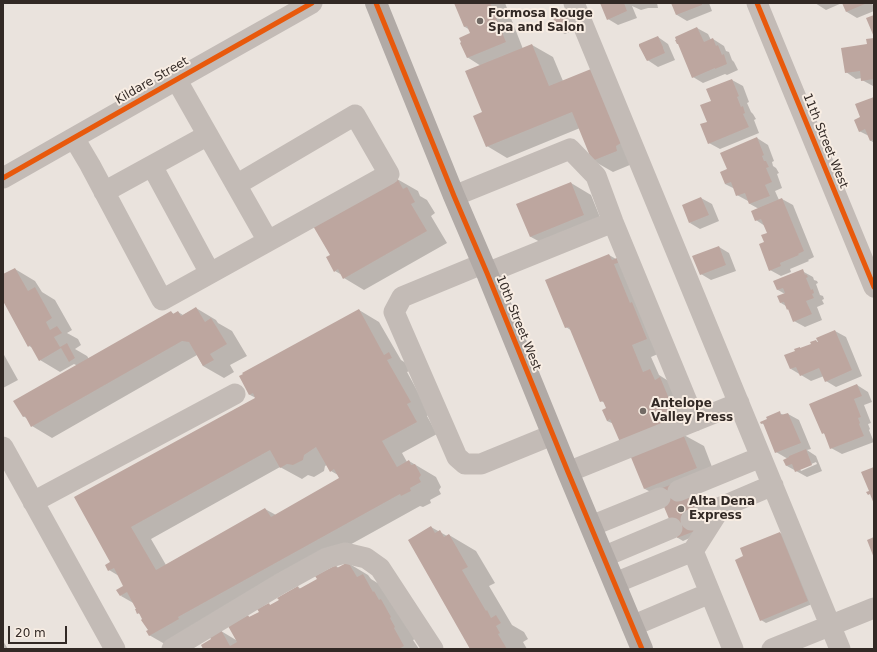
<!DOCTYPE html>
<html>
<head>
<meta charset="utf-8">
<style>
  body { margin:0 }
  #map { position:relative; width:877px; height:652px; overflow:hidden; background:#eae3dd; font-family:"DejaVu Sans",sans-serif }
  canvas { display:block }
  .frame { position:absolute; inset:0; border:4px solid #322925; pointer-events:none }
  .scale { position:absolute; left:8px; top:626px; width:59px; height:18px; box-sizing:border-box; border:2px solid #322925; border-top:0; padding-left:5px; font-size:12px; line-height:14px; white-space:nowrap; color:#322925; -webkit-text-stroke:3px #f8ede3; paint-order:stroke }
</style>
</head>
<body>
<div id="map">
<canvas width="877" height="652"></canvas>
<div class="frame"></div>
<div class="scale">20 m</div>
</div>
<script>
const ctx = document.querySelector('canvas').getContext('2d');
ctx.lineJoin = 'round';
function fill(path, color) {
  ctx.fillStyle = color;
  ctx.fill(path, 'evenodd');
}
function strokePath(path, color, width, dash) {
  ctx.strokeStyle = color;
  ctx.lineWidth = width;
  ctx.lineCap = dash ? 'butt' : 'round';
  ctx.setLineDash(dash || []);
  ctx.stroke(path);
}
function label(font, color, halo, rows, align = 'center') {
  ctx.font = font + ' "DejaVu Sans",sans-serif';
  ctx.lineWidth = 4;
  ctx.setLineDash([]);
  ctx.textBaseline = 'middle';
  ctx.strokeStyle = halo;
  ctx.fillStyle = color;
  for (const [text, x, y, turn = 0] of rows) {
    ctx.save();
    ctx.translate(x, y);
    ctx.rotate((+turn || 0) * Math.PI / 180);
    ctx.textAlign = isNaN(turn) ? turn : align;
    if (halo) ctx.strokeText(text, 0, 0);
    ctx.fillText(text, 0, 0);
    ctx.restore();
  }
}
fill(new Path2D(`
  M455 3H505L523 49 532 45 553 57 563 81 591 70 637 162 613 172 592 160 580 128 507 158 487 146 481 66 467 57 471 34 470 30 465 27Z
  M601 3H658H657L658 8H648L641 10 632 6 637 18 618 25 608 19Z
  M672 3H709L712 11 687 21 677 15Z
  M815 3H872L874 8V11L857 18 847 12 844 4 842 3 826 10Z
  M563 12 568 15 574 30 565 34 559 31Z
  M697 28 708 34 711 40 713 39 724 46 726 51 729 52 732 60 734 62 738 70 727 75 725 74 703 83 693 77Z
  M658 37 668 44 675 60 658 67 646 59 640 45Z
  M874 39V86H873L862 80V78L856 79 846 72Z
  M732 80 743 86 749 102 747 103 751 112 753 114 756 119 754 120 759 133 720 149 709 143 708 122 712 102Z
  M874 98V143L870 140 869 136 859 131 861 118Z
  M757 138 768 145 774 161 772 162 773 166 776 168 779 173 777 174 782 188 775 191 779 200 782 199 793 205 814 257 808 260 809 261 790 269 791 272 781 276 770 270 765 242 768 234 765 226 756 220 759 209 750 204 749 201H748L737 195 735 189 725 184 728 170Z
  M397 179 418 191 420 196 427 200 435 213 431 216 447 243 364 290 344 278 342 275 335 271 331 255Z
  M571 183 591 195 604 227 551 248 531 237 518 205Z
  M701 198 712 204 719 221 700 229 690 223Z
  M719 247 729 253 736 271 711 280 701 274Z
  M609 255 637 271 667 350 651 357 659 375 670 382 680 390 684 435 704 446 717 480 683 493 695 496 700 499 701 502 705 500 710 503 699 534 683 541 678 538 662 498 645 489 640 452 614 424 607 421V409L605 403 601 401 572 331 566 327Z
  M15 269 35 281 42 292 55 300 72 330 67 333 78 339 81 345 75 349 87 356 89 359 171 312 174 314 178 312 183 315 196 308 216 320 218 323 232 331 247 356 230 365 234 372 224 378 203 366 197 355 52 438 32 426 28 419 23 416 78 366 74 364 60 372 40 360 33 348 29 346 3 299V275Z
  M802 271 813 277 814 280 817 281 818 283 816 284 820 295 823 296 824 299 822 300 824 304 817 307 822 320 805 327 794 321 790 311 788 309 786 306 781 303 785 294 778 290 775 282Z
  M359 310 379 322 401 360 409 365 412 370 407 372 430 414 427 416 437 434 402 453 407 462 409 461 436 477 441 487 439 490 441 494 430 500 431 503 423 507 420 506 198 629 170 647 149 635V631L141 615 138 613 135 604 121 596 125 586 119 576 109 570 106 565 112 562 76 498 256 398 250 395 240 377ZM327 465 331 471 338 475 340 479 276 515 265 509 166 565 151 539 280 467 302 479 308 475 314 477 324 471 325 466Z
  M835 331 846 337 862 376 836 387 826 381 824 376 811 381 791 369 796 352 800 348 802 349 812 345 816 341 819 343Z
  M3 353 18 380 3 388Z
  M857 385 868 392 872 402 864 405 871 423 868 424 870 429 869 430 874 442 842 454 831 448 825 434 823 433Z
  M779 413 784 415 788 414 799 420 811 449 807 450 816 456 822 471 807 477 787 466 785 460 788 459 776 452 765 425 761 423ZM816 462 817 464 801 471 800 469Z
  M431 527 447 536 449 535 476 551 495 583 489 586 512 625 524 632 528 639 523 642 527 649H471Z
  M780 533 785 536 812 604 766 623 761 620Z
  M348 563 368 575 371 579 384 587 415 639 413 640 419 649H204L221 631 236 640 248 616 251 618 271 606 298 587 301 589 318 579 336 566 339 568Z
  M3 641 8 649H3Z`), '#0003');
fill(new Path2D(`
  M454 3H490L506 42 467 58 460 43 461 42 459 38 470 33 467 26 464 27Z
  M600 3H624L627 11 607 20Z
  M671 3H702V5L676 15Z
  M842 3H864L865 4 846 12Z
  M563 11 570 27 559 31 552 16Z
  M874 15V37L866 18Z
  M697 27 704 42 713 38 716 46 718 45 722 55 724 54 727 64 715 69V68L692 78 678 44H677L675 40H676L675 37Z
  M658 36 663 47V48L665 53 647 61 639 46V44Z
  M874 38V79L861 81 860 71 845 73 841 48 867 44 866 39Z
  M532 44 549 86 591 69 621 143 616 146 617 151 592 161 572 112 486 147 473 116 482 112 465 71Z
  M732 79 739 96 737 97 741 107 743 106 745 113 743 114 749 127 708 144 700 124 707 122 700 105 711 101 706 89Z
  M874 97V139L870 141 865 129 859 132 854 120 860 117 855 104Z
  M757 137 764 155 762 156 764 161H766L769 167 766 168 772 182 765 185 770 196 749 204 745 193 736 196 731 182 725 184 720 172 727 169 720 153Z
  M397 178 403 189 407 187 415 202 411 204 427 231 343 279 338 269 334 272 326 257 330 255 313 226Z
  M571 182 584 215 530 237 516 204Z
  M701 197 709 215 689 223 682 205Z
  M782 198 804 251 798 254 799 255 780 263 781 266 769 271 759 244 764 242 761 235 767 233 761 219 755 221 751 211Z
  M719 246 726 265 700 275 692 256Z
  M609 254 612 260 617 258 618 263 614 264 630 303 632 302 647 339 632 345 643 372 650 369 655 380 660 377 677 418 620 442 610 419 607 421 602 410 606 408 603 401 600 402 569 327 565 328 545 280Z
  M15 268 28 291 35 287 52 318 46 322 50 330 57 326 62 333 54 337 60 347 67 343 75 358 69 362 61 348 39 361 30 345 28 347 3 301V274Z
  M803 269 805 275 806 274 808 277 806 278 811 290 813 289 814 293 812 294 814 298 806 301 812 314 793 322 788 309 787 310 784 302 780 303 777 296 785 293 783 288 777 290 773 281Z
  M196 307 205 322 211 318 227 344 210 354 214 360 203 366 189 342 182 341 31 427 25 416 23 417 13 401 171 311 173 314 178 311 181 316Z
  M359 309 384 355 389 352 392 358 387 360 411 402 407 404 417 422 382 441 397 467 409 460 411 465 415 464 421 475 419 478 421 482 410 488 411 491 401 496 400 494 178 617 179 619 149 636 146 631 148 630 141 620 142 619 139 613 137 614 135 609H136L127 592 120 596 116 590 123 586 114 568 108 571 105 565 110 562 74 497 255 398 253 393 249 395 239 376 243 374 242 373ZM316 447 330 472 334 469 339 478 271 517 265 508 156 570 131 527 270 450 280 468 287 464 293 465 303 460 304 455Z
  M835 330 852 370 825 382 819 368 800 376 796 367 790 369 784 355 795 351 794 349 800 347V348L811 344 810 342 816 340 817 342H818L816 338Z
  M857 384 862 396 854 399 861 417 858 418 860 423 859 424 864 436 830 449 824 433 822 434 809 404Z
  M780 411 781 415 788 413 801 443 775 453 763 423 761 424 760 422 767 419 766 417Z
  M683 434 697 468 644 489 630 455Z
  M806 449 812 465 795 472 792 464 786 466 783 460 789 457V456Z
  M874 467V504L870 494 868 495 866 492 869 491 861 472Z
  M675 483 695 495 698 502 705 499 708 505 695 531 677 538 657 490Z
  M431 526 435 533 440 530 444 537 449 534 468 567 462 570 486 611 487 610 491 618 496 615 501 623 496 626 500 633 498 634 507 649H470L408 540Z
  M780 532 808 601 760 621 735 560 743 556 740 548Z
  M874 537V558L867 540Z
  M348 562 357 577 363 574 373 592 374 591 379 600 381 599 391 617 390 618 395 627 394 628 404 646 399 649H203L201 645 211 639 209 636 221 630 230 646 237 642 228 626 248 615 249 617 259 612 257 609 269 603 270 605 279 600 277 598 298 586 299 589 317 579 315 576 336 565 337 568Z`), '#bda69f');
strokePath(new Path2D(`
  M574 3 840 649
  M757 3 874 287
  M176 79 268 241
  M74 138 90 165 162 300 389 174 355 115 236 185
  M152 166 210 273
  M3 178 158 90 312 3
  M104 192 208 135
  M454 196 570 149 596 176 613 222 695 421
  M482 264 402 297 394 312 457 457 465 464H481L552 435
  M487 273 613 222
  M3 447 115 649
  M568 472 739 403
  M678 491 761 457
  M33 502 235 394
  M691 520 773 485
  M591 526 660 498
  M693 551 721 507
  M603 557 672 528
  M615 583 693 551 733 649
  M632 626 710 593
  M172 649 280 584 327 558 345 553 366 558 380 568 433 649
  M772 649 874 608`), '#c3bbb6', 21);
strokePath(new Path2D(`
  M376 3 454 196 487 273 568 472 642 649`), '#b1aaa6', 22);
strokePath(new Path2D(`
  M376 3 454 196 487 273 568 472 642 649
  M757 3 874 287
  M3 178 158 90 312 3`), '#e8590c', 5);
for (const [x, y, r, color] of [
  [480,21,4,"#726a65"],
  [643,411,4,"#726a65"],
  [681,509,4,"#726a65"]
]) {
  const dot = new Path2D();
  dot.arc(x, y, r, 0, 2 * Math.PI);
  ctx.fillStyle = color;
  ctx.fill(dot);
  strokePath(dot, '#f8ede3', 1.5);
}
label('bold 12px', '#322925', '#f8ede3', [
  ["Formosa Rouge",488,14],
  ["Spa and Salon",488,28],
  ["Antelope",651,404],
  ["Valley Press",651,418],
  ["Alta Dena",689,502],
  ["Express",689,516]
], 'left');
label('12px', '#322925', '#f8ede3', [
  ["Kildare Street",152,81,-30],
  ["11th Street West",825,141,68],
  ["10th Street West",518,323,68]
]);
</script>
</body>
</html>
